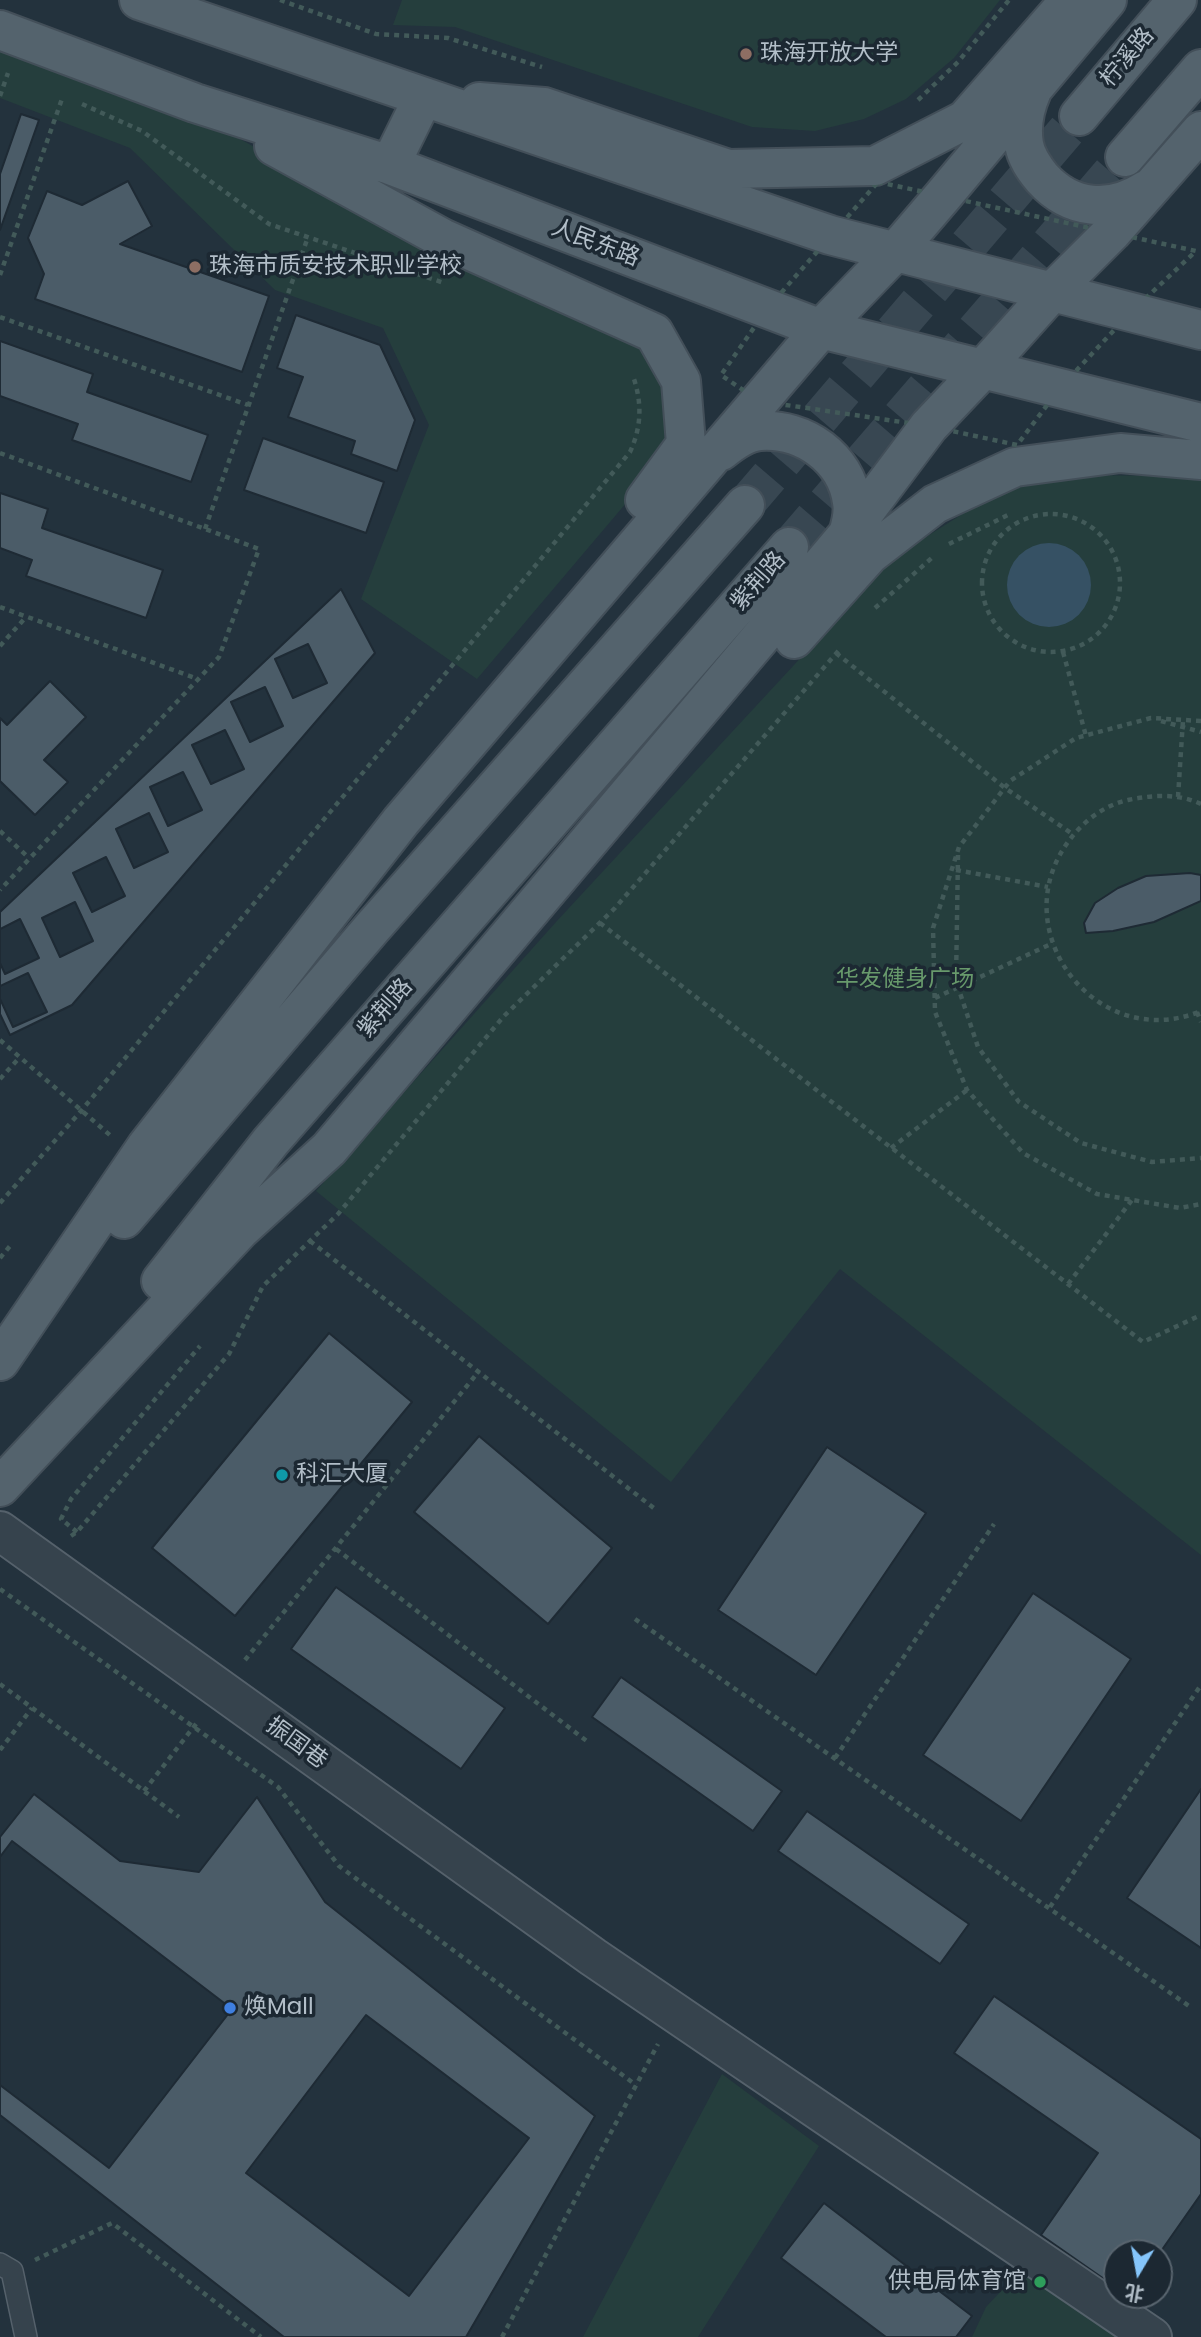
<!DOCTYPE html>
<html>
<head>
<meta charset="utf-8">
<style>
  body { margin:0 }
  #map { position:relative; width:1201px; height:2337px; overflow:hidden; background:#23323d; font-family:Poppins,"Noto Sans SC",sans-serif }
  canvas { display:block }
  .north { position:absolute; left:1103px; top:2239px; width:70px; height:70px; box-sizing:border-box; background:#1c2832; border:2px solid #58646e; border-radius:50%; rotate:190deg; font-size:19px; font-weight:700; line-height:28px; text-align:center; color:#b2bec8 }
  .north::after { content:''; display:block; margin:auto; width:24px; height:32px; background:#85c5fa; clip-path:polygon(50% 0,100% 100%,50% 72%,0 100%) }
</style>
</head>
<body>
<div id="map">
<canvas width="1201" height="2337"></canvas>
<div class="north">北</div>
</div>
<script>
const ctx = document.querySelector('canvas').getContext('2d');
ctx.lineJoin = 'round';
function fill(path, color) {
  ctx.fillStyle = color;
  ctx.fill(path, 'evenodd');
}
function strokePath(path, color, width, dash) {
  ctx.strokeStyle = color;
  ctx.lineWidth = width;
  ctx.lineCap = dash ? 'butt' : 'round';
  ctx.setLineDash(dash || []);
  ctx.stroke(path);
}
function label(font, color, halo, rows, align = 'center') {
  ctx.font = font + ' Poppins,"Noto Sans SC",sans-serif';
  ctx.lineWidth = 7;
  ctx.setLineDash([]);
  ctx.textBaseline = 'middle';
  ctx.strokeStyle = halo;
  ctx.fillStyle = color;
  for (const [text, x, y, turn = 0] of rows) {
    ctx.save();
    ctx.translate(x, y);
    ctx.rotate((+turn || 0) * Math.PI / 180);
    ctx.textAlign = isNaN(turn) ? turn : align;
    if (halo) ctx.strokeText(text, 0, 0);
    ctx.fillText(text, 0, 0);
    ctx.restore();
  }
}
fill(new Path2D(`
  M402 0H1000L954 58 906 99 864 119 815 131 752 127 455 27 393 25Z
  M0 39 189 111 429 243 645 337 670 375 677 443 477 679 361 599 429 425 383 328 275 290 130 148 0 98Z
  M1077 475 1179 476 1201 481V1555L840 1269 671 1482 316 1191 556 922 894 557 1004 488Z
  M722 2074 819 2146 698 2337H583Z
  M1033 2257 1151 2337H972L986 2307Z`), '#253e3d');
fill(new Path2D(`
  M1007 585a42 42 0 1 1 84 0a42 42 0 1 1-84 0Z`), '#365164');
const building = new Path2D(`
  M21 114 39 120 0 230V174Z
  M128 181 152 226 120 244 269 296 242 372 35 299 44 274 28 238 47 191 82 205Z
  M296 315 380 345 415 420 397 471 351 454 355 441 288 417 303 377 277 368Z
  M0 341 93 374 87 392 208 435 191 482 72 440 78 424 0 396Z
  M263 438 384 482 366 533 244 490Z
  M0 493 48 509 42 528 163 570 146 618 26 576 32 560 0 548Z
  M341 589 375 653 72 1005 10 1035 0 1014V912Z
  M308 644 327 683 293 698 275 659Z
  M50 681 86 717 44 760 68 782 35 815 0 781V718L7 725Z
  M265 687 283 726 250 742 231 702Z
  M225 730 244 769 211 784 192 745Z
  M183 772 202 810 168 826 150 787Z
  M149 813 168 852 134 868 116 829Z
  M106 857 125 896 92 912 73 873Z
  M1190 873 1201 875V901L1154 922 1113 931 1086 933 1084 923 1095 903 1118 888 1146 876Z
  M75 902 93 941 60 957 42 918Z
  M20 919 39 958 5 974 0 963V929Z
  M28 973 47 1012 13 1027 0 999V986Z
  M329 1333 412 1402 235 1616 152 1548Z
  M479 1436 612 1548 548 1624 414 1512Z
  M827 1447 926 1513 816 1675 718 1610Z
  M336 1587 505 1708 461 1769 291 1649Z
  M1033 1593 1131 1659 1021 1821 923 1755Z
  M621 1677 782 1791 753 1831 592 1717Z
  M1201 1789V1948L1127 1898Z
  M34 1794 120 1861 199 1872 257 1797 325 1902 595 2116 466 2337H284L0 2115V1837Z
  M807 1811 969 1924 940 1964 778 1851Z
  M12 1841 232 2009 109 2168 0 2085V1857Z
  M994 1996 1201 2139V2194L1159 2254 1117 2253V2288L1041 2235 1098 2153 954 2053Z
  M366 2015 529 2138 409 2296 246 2173Z
  M824 2203 972 2316 956 2337H886L781 2258Z`);
fill(building, '#4b5c68');
strokePath(building, '#1e2a34', 2);
strokePath(new Path2D(`
  M745 505 1079 116
  M789 547 1125 157`), '#384752', 38, [38, 19]);
const service = new Path2D(`
  M0 2264 12 2271 26 2337`);
const minor = new Path2D(`
  M0 1531 593 1957 1152 2337`);
const primary = new Path2D(`
  M139 0 830 235 1201 330
  M0 30 195 103 390 165 821 329 1201 423
  M1032 91C1025 107 1021 126 1024 144 1026 157 1034 168 1042 178 1071 210 1110 213 1146 190
  M479 102 544 107 728 169 875 166 965 120 1070 0
  M1079 116 1177 0
  M274 146 442 238 654 333 681 381 686 444 645 500
  M1125 157 1201 69
  M390 165 423 98
  M721 451C732 442 746 432 760 431 804 428 846 458 852 502 854 513 851 524 848 534
  M794 639 869 555 935 504 1015 467 1120 453 1201 460
  M124 1219 372 928 745 505
  M161 1281 271 1141 789 547
  M0 1361 146 1147 401 821 821 329 896 251 943 196 1107 0
  M0 1487 240 1230 329 1149 848 534 929 426 983 369 1051 293 1112 232 1201 131`);
strokePath(service, '#55616b', 24);
strokePath(minor, '#55616b', 42);
strokePath(primary, '#434f59', 42);
strokePath(new Path2D(`
  M280 0 376 34 448 38 542 67
  M0 96 8 73
  M918 100 958 62 1009 0
  M82 104 142 131 269 224 444 283
  M878 182 1196 251 1131 312 1060 388 1017 445 929 426 759 401 721 375 767 309Z
  M0 275 63 96
  M0 317 248 405
  M0 453 259 549 219 657 0 890
  M982 583a69 69 0 1 1 138 0a69 69 0 1 1-138 0Z
  M205 529 308 237
  M949 544 1008 515
  M0 607 198 679
  M875 608 934 556
  M0 646 26 617
  M1063 652 1086 736
  M836 653 1005 788 1074 835
  M1161 721 1201 732
  M1201 721 1151 718 1076 738 1010 781 959 847 933 928 935 1012 967 1090 1023 1153 1097 1194 1180 1208 1201 1204
  M1178 797 1183 720
  M1201 804C1178 793 1152 795 1128 800 1105 805 1085 820 1071 838 1000 928 1096 1055 1201 1011
  M0 831 29 858
  M958 855 956 981 978 1047 1019 1102 1081 1143 1152 1162 1201 1158
  M956 870 1048 887
  M600 923 1143 1342 1201 1315
  M935 998 1053 943
  M1197 1012 1201 1022
  M0 1040 111 1136
  M0 1079 20 1057
  M891 1148 967 1090
  M0 1203 81 1111 630 452C642 426 642 402 633 376
  M310 1241 655 1509
  M0 1258 10 1246
  M1068 1284 1132 1200
  M77 1532 61 1519 71 1499 200 1346
  M71 1536 77 1532 229 1354 263 1286 338 1214 504 1016 615 908 840 649
  M336 1549 588 1742
  M0 1589 278 1787 339 1866 636 2085
  M635 1619 1189 2006
  M245 1660 479 1371
  M0 1684 179 1817
  M0 1750 32 1708
  M835 1758 994 1524
  M144 1791 199 1720
  M1050 1907 1201 1685
  M35 2260 112 2223 261 2337
  M502 2337 658 2044`), '#425a59', 4.5, [5, 5]);
strokePath(service, '#36434d', 21);
strokePath(minor, '#36434d', 38);
strokePath(primary, '#54636d', 38);
for (const [x, y, r, color] of [
  [746,54,7,"#8d6e63"],
  [195,267,7,"#8d6e63"],
  [282,1475,7,"#0f9aa8"],
  [230,2008,7,"#3f7fe0"],
  [1040,2282,7,"#2e9e5b"]
]) {
  const dot = new Path2D();
  dot.arc(x, y, r, 0, 2 * Math.PI);
  ctx.fillStyle = color;
  ctx.fill(dot);
  strokePath(dot, '#1c2832', 2.5);
}
label('23px', '#b2bec8', '#1c2832', [
  ["珠海开放大学",760,54],
  ["珠海市质安技术职业学校",209,267],
  ["科汇大厦",296,1475],
  ["焕Mall",244,2008],
  ["供电局体育馆",1026,2282,"right"]
], 'left');
label('23px', '#b2bec8', '#1c2832', [
  ["柠溪路",1128,58,-50],
  ["人民东路",595,244,21],
  ["紫荆路",759,582,-49],
  ["紫荆路",386,1009,-49],
  ["振国巷",296,1744,36]
]);
label('23px', '#689a6c', '#1c2832', [
  ["华发健身广场",905,980]
]);
</script>
</body>
</html>
